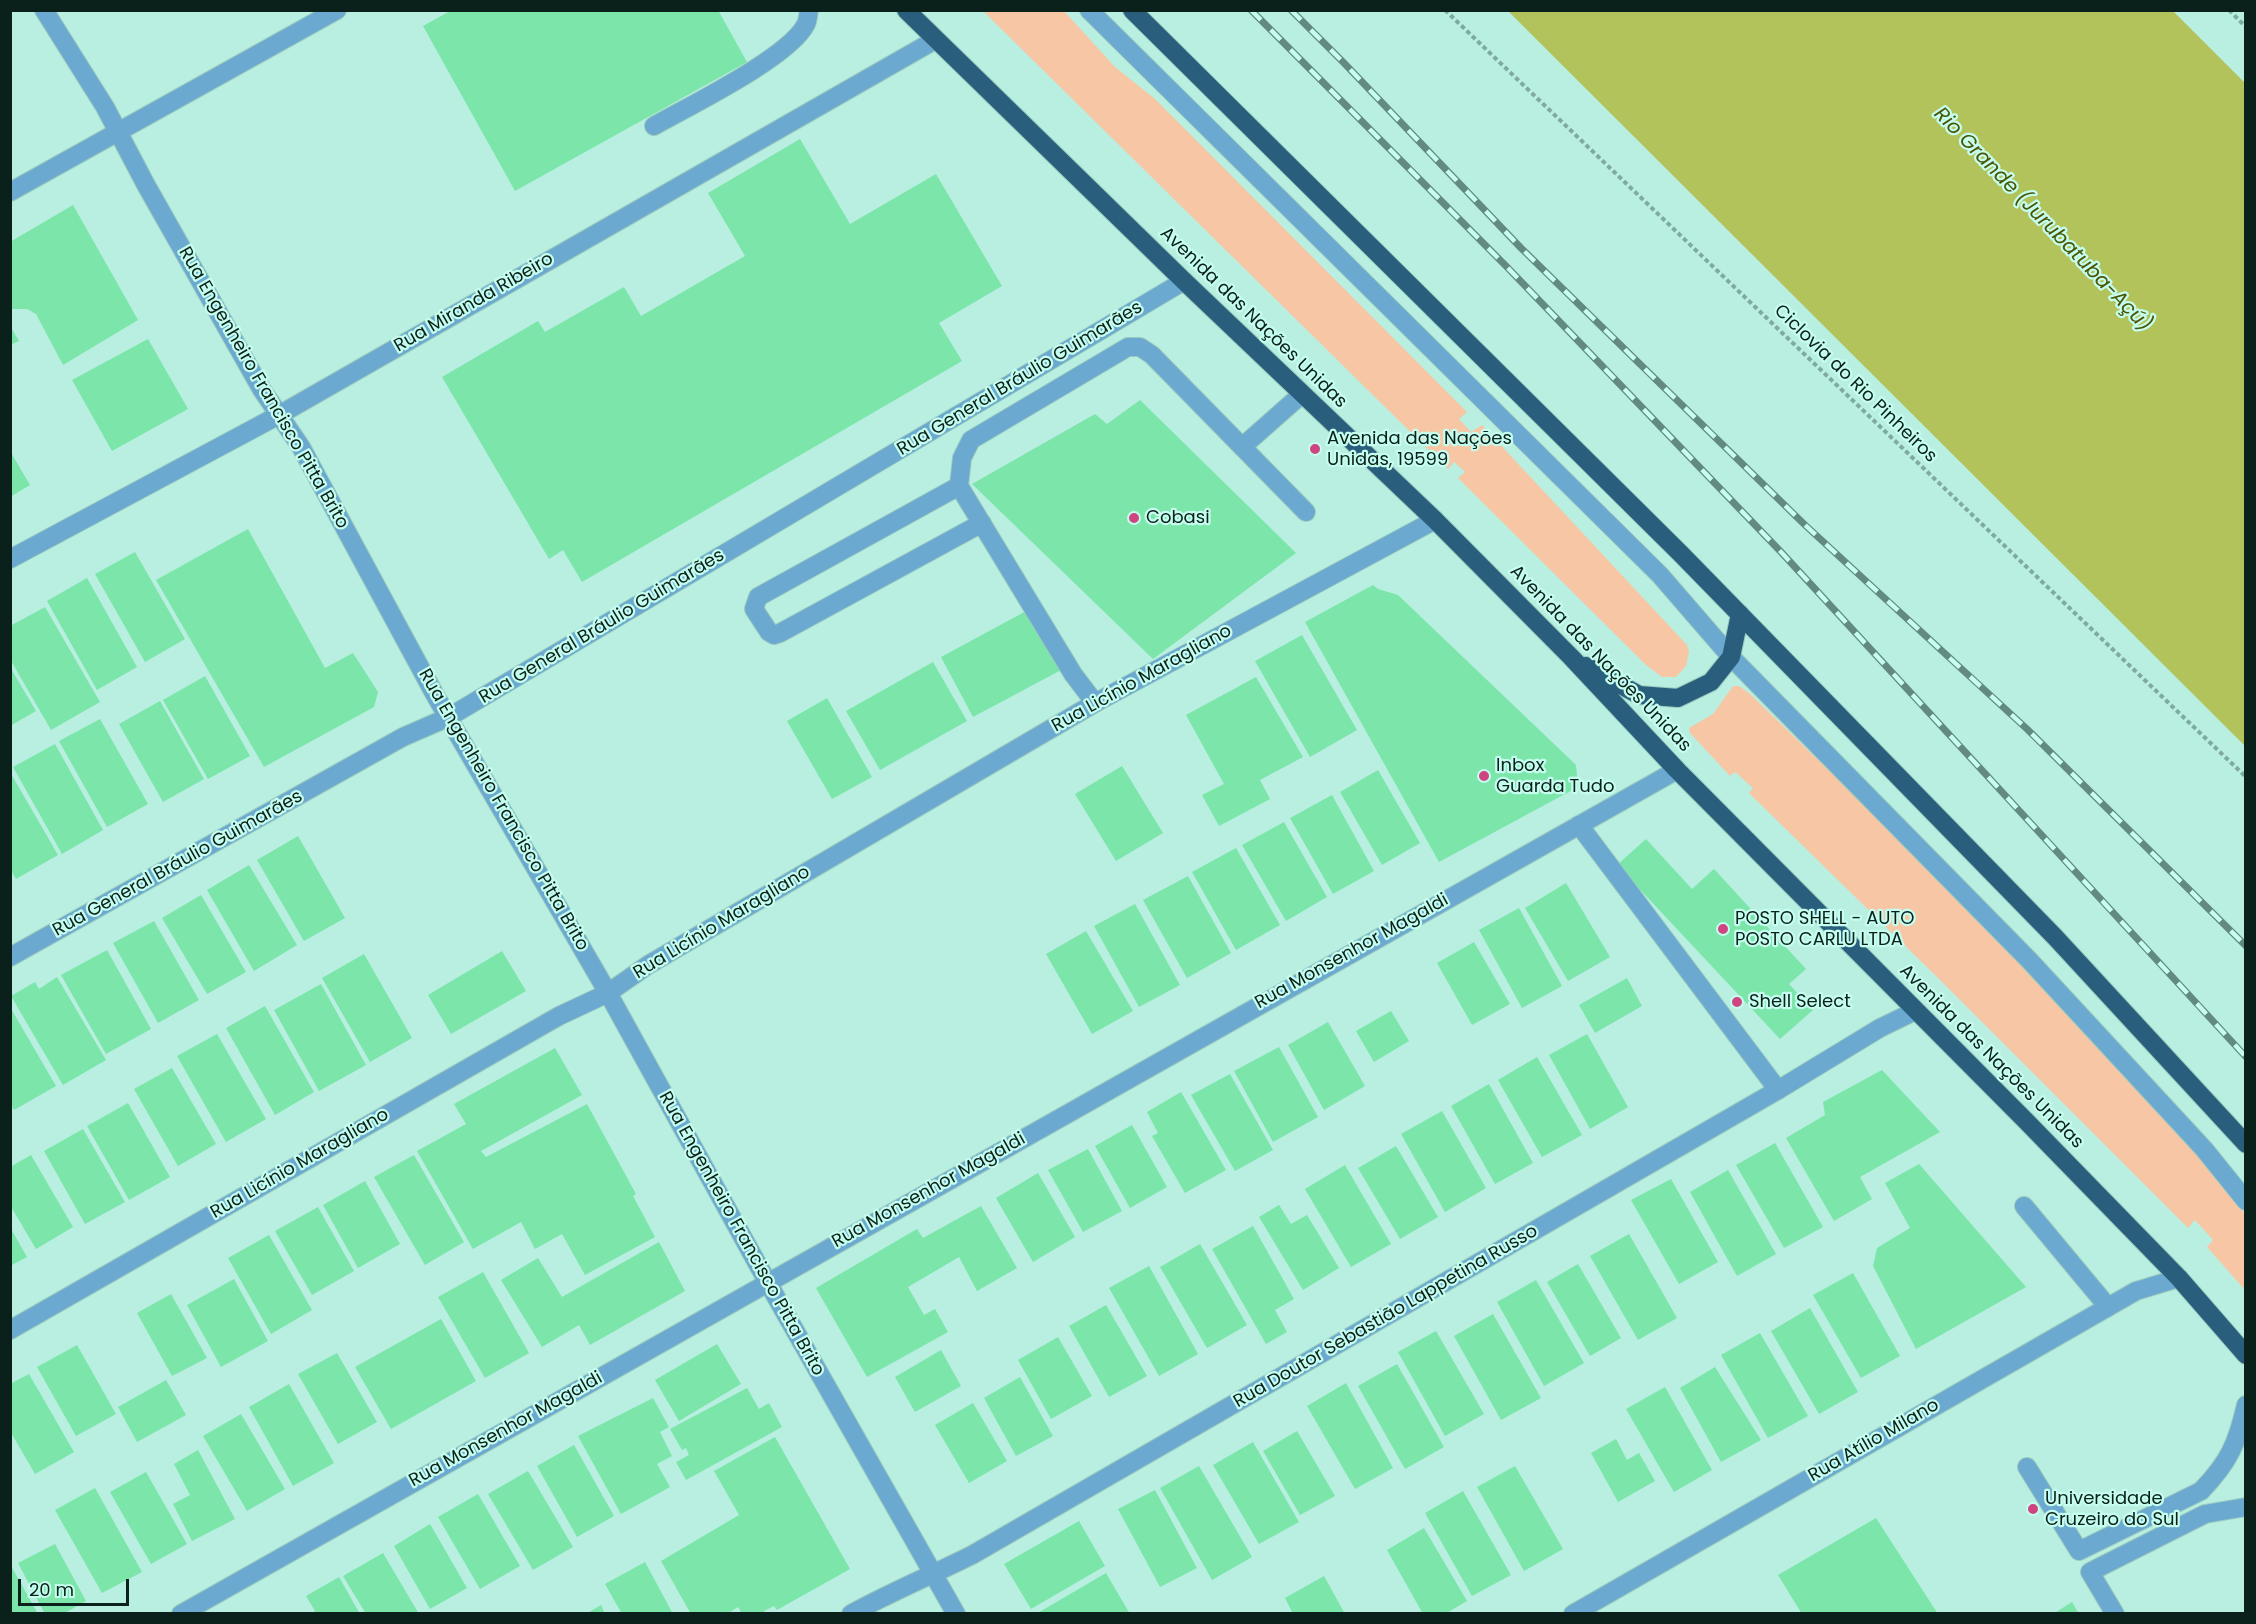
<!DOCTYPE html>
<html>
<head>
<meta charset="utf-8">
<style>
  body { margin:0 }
  #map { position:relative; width:2256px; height:1624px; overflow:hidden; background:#b8efe1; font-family:Poppins,sans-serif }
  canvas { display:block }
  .frame { position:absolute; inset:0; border:12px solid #0a201b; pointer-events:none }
  .scale { position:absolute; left:18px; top:1579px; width:111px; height:27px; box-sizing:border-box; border:3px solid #0a201b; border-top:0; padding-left:8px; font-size:18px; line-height:21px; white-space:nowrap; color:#0a201b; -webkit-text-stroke:4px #c5fdee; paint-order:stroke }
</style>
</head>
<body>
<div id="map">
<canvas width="2256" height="1624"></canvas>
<div class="frame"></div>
<div class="scale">20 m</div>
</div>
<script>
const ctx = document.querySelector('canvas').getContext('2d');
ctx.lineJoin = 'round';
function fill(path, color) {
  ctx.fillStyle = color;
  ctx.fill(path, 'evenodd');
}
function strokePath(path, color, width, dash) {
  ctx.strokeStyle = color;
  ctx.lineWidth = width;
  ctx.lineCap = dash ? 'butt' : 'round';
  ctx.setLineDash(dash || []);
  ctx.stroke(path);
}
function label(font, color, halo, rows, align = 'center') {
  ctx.font = font + ' Poppins,sans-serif';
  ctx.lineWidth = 4.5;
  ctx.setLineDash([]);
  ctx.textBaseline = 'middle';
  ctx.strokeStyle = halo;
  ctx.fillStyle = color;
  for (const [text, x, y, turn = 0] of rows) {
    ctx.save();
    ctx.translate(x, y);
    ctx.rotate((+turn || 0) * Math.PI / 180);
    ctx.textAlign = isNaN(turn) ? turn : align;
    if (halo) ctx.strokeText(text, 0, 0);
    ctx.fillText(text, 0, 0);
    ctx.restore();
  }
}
fill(new Path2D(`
  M983 11H1064L1115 67 1155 99 1467 412 1459 419 1471 432 1482 425 1687 645 1689 652 1686 666 1676 677H1662L1646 665 1458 478 1465 472 1454 462 1448 469Z
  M1733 686H1739L1749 693 1966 903 2227 1185 2224 1189 2245 1214V1290L2207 1247 2213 1240 2195 1220 2188 1228 1938 978 1749 793 1753 788 1735 772 1730 776 1690 733 1689 728 1713 714Z`), '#f7c7a5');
fill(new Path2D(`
  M1508 11H2173L2245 83V746Z`), '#b2c35c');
fill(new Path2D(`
  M452 10H718L747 62 515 191 423 26Z
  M800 139 850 224 936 174 1002 286 939 323 962 361 582 582 563 550 549 559 442 377 538 321 545 332 624 287 641 316 745 256 708 193Z
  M73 205 138 320 63 365 36 314 27 309H12L10 306V242Z
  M10 326 19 341 10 345Z
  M148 339 188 409 112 451 72 380Z
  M1140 400 1296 553 1153 659 972 484 1095 414 1107 424Z
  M10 451 30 485 10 497Z
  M248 529 325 668 353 653 378 692 374 707 264 767 156 580Z
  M135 552 185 639 145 662 95 574Z
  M87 578 137 667 97 690 47 601Z
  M1373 585 1378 589 1398 595 1576 765 1578 787 1439 862 1305 622Z
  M45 607 100 702 51 730 10 659V626Z
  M1030 609 1063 669 973 717 941 657Z
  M1302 635 1357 730 1310 757 1255 661Z
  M933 662 967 721 880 770 846 711Z
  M10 667 36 711 10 726Z
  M205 676 250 756 208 779 163 700Z
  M1256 677 1303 757 1260 780 1270 799 1219 826 1202 795 1224 784 1186 715Z
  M827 698 872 777 832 799 787 721Z
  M160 701 204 779 163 802 119 724Z
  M100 719 148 804 107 827 59 741Z
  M55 744 103 830 62 854 13 767Z
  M1122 766 1163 833 1116 861 1075 794Z
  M1378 770 1420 843 1382 865 1340 792Z
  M10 772 58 855 16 879 10 869Z
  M1332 795 1374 871 1333 894 1290 818Z
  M1284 822 1327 897 1286 921 1242 845Z
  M298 836 345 918 304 941 257 860Z
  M1646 839 1692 889 1714 869 1806 969 1789 984 1813 1010 1780 1039 1617 865Z
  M1236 848 1280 925 1236 950 1192 872Z
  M249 865 297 945 254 971 207 890Z
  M1188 876 1231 953 1187 978 1143 900Z
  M1566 883 1610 957 1568 981 1525 908Z
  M201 895 246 972 207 994 162 918Z
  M1135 904 1180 985 1139 1007 1094 926Z
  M1519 908 1562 986 1522 1008 1479 930Z
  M154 921 199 1000 158 1023 113 943Z
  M1086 931 1133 1011 1092 1034 1046 954Z
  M1474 942 1510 1004 1472 1025 1437 963Z
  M107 950 151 1029 106 1054 61 975Z
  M502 951 526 991 451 1034 428 995Z
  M364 954 412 1038 370 1062 322 978Z
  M57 977 106 1060 63 1085 11 996 35 982 39 989Z
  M1627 978 1642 1006 1595 1033 1579 1005Z
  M321 984 366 1065 319 1091 274 1010Z
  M265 1006 314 1092 275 1115 226 1028Z
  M10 1007 56 1086 14 1110 10 1104Z
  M1391 1011 1409 1041 1374 1062 1356 1031Z
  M1328 1022 1365 1086 1324 1110 1288 1045Z
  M217 1034 266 1119 226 1142 177 1056Z
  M1587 1034 1628 1107 1590 1129 1549 1055Z
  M1279 1047 1318 1117 1273 1142 1234 1071Z
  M555 1048 582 1095 481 1151 486 1157 587 1104 636 1194 633 1196 655 1237 585 1275 562 1234 535 1249 521 1222 473 1249 417 1151 466 1124 454 1104Z
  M1537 1057 1582 1135 1542 1157 1498 1080Z
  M172 1068 216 1144 178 1166 134 1089Z
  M1882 1070 1940 1132 1860 1177 1872 1199 1834 1221 1786 1138 1825 1115 1823 1102Z
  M1230 1074 1273 1150 1235 1171 1191 1095Z
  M1489 1084 1533 1163 1495 1184 1451 1106Z
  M1181 1092 1226 1170 1185 1193 1152 1136 1158 1133 1147 1112Z
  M128 1103 170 1177 129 1200 87 1126Z
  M1442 1111 1486 1188 1445 1212 1401 1134Z
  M1132 1125 1167 1187 1130 1208 1095 1146Z
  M83 1129 125 1202 85 1224 44 1151Z
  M1775 1143 1823 1227 1784 1248 1736 1165Z
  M1396 1146 1438 1217 1400 1239 1358 1168Z
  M1088 1149 1122 1211 1083 1232 1048 1170Z
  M31 1155 73 1227 36 1249 10 1205V1167Z
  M414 1155 464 1242 425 1265 374 1177Z
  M1919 1164 2026 1287 1916 1349 1873 1266 1877 1248 1910 1228 1885 1183Z
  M1345 1165 1391 1244 1351 1267 1305 1189Z
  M1728 1170 1776 1254 1737 1276 1690 1192Z
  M1038 1173 1075 1237 1033 1262 996 1198Z
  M1671 1179 1718 1262 1679 1284 1631 1200Z
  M365 1181 400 1244 358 1268 323 1205Z
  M1279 1205 1291 1224 1307 1215 1339 1268 1303 1290 1259 1217Z
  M981 1206 1017 1268 977 1291 959 1257 908 1287 924 1315 935 1309 948 1332 867 1377 816 1288 917 1229 923 1238Z
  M318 1207 354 1271 312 1295 275 1231Z
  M1253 1226 1294 1299 1275 1310 1287 1332 1266 1344 1212 1249Z
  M10 1227 27 1257 10 1266Z
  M1629 1234 1677 1318 1638 1340 1590 1256Z
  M269 1235 312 1310 271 1334 228 1258Z
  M659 1242 685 1291 590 1345 579 1325 542 1347 501 1280 538 1258 562 1297Z
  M1200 1244 1247 1325 1207 1348 1160 1267Z
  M1578 1264 1621 1338 1590 1356 1547 1282Z
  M1149 1266 1198 1354 1159 1376 1109 1288Z
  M483 1272 529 1353 485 1378 438 1297Z
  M1853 1273 1900 1356 1861 1378 1813 1295Z
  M234 1279 268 1341 221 1367 187 1305Z
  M1536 1280 1584 1363 1544 1386 1497 1302Z
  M171 1294 207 1358 172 1376 137 1313Z
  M1106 1305 1147 1376 1109 1397 1069 1326Z
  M1810 1308 1858 1392 1819 1414 1771 1331Z
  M1493 1314 1541 1398 1501 1420 1454 1336Z
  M441 1319 476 1381 391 1429 355 1367Z
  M1436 1331 1484 1414 1445 1436 1398 1352Z
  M1760 1333 1808 1416 1768 1438 1721 1355Z
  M1058 1337 1092 1396 1051 1419 1018 1360Z
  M717 1344 741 1384 679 1421 655 1380Z
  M77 1345 116 1414 76 1436 37 1367Z
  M941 1350 961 1386 915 1412 895 1377Z
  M337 1353 377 1422 338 1444 298 1374Z
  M1397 1364 1444 1447 1405 1469 1358 1386Z
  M1715 1367 1761 1440 1721 1462 1680 1388Z
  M29 1374 74 1452 35 1474 10 1431V1384Z
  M1020 1377 1053 1436 1016 1456 984 1398Z
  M166 1380 186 1415 137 1442 118 1407Z
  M1346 1383 1393 1468 1355 1489 1307 1406Z
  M289 1384 334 1463 293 1486 249 1407Z
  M1665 1387 1712 1470 1674 1492 1626 1409Z
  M747 1388 759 1409 769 1403 782 1427 686 1480 676 1462 689 1455 686 1448 682 1450 670 1429Z
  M653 1398 669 1427 660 1432 672 1456 657 1464 670 1487 621 1514 578 1436Z
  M973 1403 1007 1461 969 1483 935 1425Z
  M241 1414 285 1489 247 1511 203 1436Z
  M1297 1431 1335 1496 1300 1515 1263 1451Z
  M775 1437 850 1569 777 1610 774 1606 764 1611 765 1614H742L738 1607 727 1614H691L661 1561 739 1515 714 1471Z
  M1616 1439 1627 1460 1639 1453 1655 1481 1618 1502 1591 1453Z
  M1253 1442 1299 1522 1259 1544 1213 1465Z
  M574 1445 614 1516 577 1537 537 1466Z
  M198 1450 235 1519 192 1541 173 1504 190 1495 174 1464Z
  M1199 1466 1252 1557 1212 1580 1160 1488Z
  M1515 1466 1563 1549 1524 1571 1477 1487Z
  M528 1471 573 1547 533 1570 488 1494Z
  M146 1472 187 1544 151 1564 110 1492Z
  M95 1488 142 1572 102 1593 55 1510Z
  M1155 1490 1197 1568 1160 1587 1118 1509Z
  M1463 1491 1511 1575 1472 1596 1425 1513Z
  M478 1494 520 1566 480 1589 438 1517Z
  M1876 1518 1938 1614H1802L1778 1575Z
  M1079 1521 1105 1566 1031 1609 1004 1564Z
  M430 1524 467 1588 430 1609 394 1546Z
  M1424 1528 1467 1601 1445 1614H1423L1387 1550Z
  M55 1544 86 1601 63 1614H45L18 1563Z
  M383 1553 419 1614H366L343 1576Z
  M645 1562 673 1614H622L605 1584Z
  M10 1564 38 1614H10Z
  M1106 1573 1130 1614H1036Z
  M1324 1576 1345 1614H1293L1285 1598Z
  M339 1577 360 1614H312L315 1611 306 1596Z
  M2072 1602 2079 1614H2053Z
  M601 1605 605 1614H586Z`), '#7be5aa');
const lane = new Path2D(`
  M654 126C689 106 790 57 806 24 808 20 808 15 809 10
  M1242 447 1302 394
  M959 486 758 597 754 609 769 632 774 635 780 633 982 523
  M1095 703 1073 674 959 486 962 458 971 440 1128 347H1140L1152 355 1306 512
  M1579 825 1778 1090
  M2024 1206 2108 1307
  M2027 1467 2079 1551 2201 1491C2229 1462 2237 1444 2246 1405
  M2115 1614 2090 1572 2205 1514 2246 1507`);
const street = new Path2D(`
  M44 10 105 107 146 185 262 390 301 447 435 695 608 993 768 1283 956 1614
  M1089 10 1660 575 1731 657 2030 961 2204 1149 2246 1201
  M10 192 337 10
  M10 559 279 415 935 40
  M10 957 403 737 449 717 1184 281
  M10 1330 559 1016 608 993 648 965 1095 703 1435 520
  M181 1614 1677 770
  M851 1614C891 1592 932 1575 972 1555L1778 1090 1880 1028 1915 1011
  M1573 1614 2136 1291 2179 1278`);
const highway = new Path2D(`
  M906 10 1184 281 1435 520 1571 657 1677 770 2026 1121 2179 1278 2246 1355
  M1132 10 1681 554 2055 937 2246 1144
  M1586 666 1639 695 1678 698 1711 682 1731 657 1740 614`);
strokePath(lane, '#99cabd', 20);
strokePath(street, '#99cabd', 20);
strokePath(highway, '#99cabd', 20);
strokePath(new Path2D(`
  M1445 10 2246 777
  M2229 10 2246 27`), '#7eaa9f', 4, [4.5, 3]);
strokePath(lane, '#6ba9d0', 18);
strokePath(street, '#6ba9d0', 18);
strokePath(highway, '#295e7d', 18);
const rail = new Path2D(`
  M1251 10 1507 267 1782 553 2246 1057
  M1291 10 1344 63 1521 248 1805 525 2027 729 2246 946`);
strokePath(rail, '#638a80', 7);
strokePath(rail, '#c5fdee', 4.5, [14]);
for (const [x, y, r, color] of [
  [1315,449,6,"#ce4581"],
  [1134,518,6,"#ce4581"],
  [1484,776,6,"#ce4581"],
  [1723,929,6,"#ce4581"],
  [1737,1002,6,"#ce4581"],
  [2033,1509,6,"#ce4581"]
]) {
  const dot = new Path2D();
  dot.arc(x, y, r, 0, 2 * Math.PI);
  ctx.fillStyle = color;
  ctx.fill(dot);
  strokePath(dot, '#c5fdee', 2);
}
label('18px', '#0a201b', '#c5fdee', [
  ["Rua Miranda Ribeiro",474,303,-30],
  ["Avenida das Nações Unidas",1253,318,44],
  ["Rua General Bráulio Guimarães",1020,379,-31],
  ["Ciclovia do Rio Pinheiros",1855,384,44],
  ["Rua Engenheiro Francisco Pitta Brito",263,388,60],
  ["Rua General Bráulio Guimarães",602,627,-31],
  ["Avenida das Nações Unidas",1600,659,46],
  ["Rua Licínio Maragliano",1142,679,-29],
  ["Rua Engenheiro Francisco Pitta Brito",503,810,60],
  ["Rua General Bráulio Guimarães",178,864,-29],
  ["Rua Licínio Maragliano",722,923,-31],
  ["Rua Monsenhor Magaldi",1352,952,-29],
  ["Avenida das Nações Unidas",1991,1057,45],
  ["Rua Licínio Maragliano",300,1164,-30],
  ["Rua Monsenhor Magaldi",929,1191,-29],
  ["Rua Engenheiro Francisco Pitta Brito",741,1234,61],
  ["Rua Doutor Sebastião Lappetina Russo",1386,1317,-30],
  ["Rua Monsenhor Magaldi",506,1430,-29],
  ["Rua Atílio Milano",1874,1441,-30]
]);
label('18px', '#0a201b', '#c5fdee', [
  ["Avenida das Nações",1327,439],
  ["Unidas, 19599",1327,460],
  ["Cobasi",1146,518],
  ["Inbox",1496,766],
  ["Guarda Tudo",1496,787],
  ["POSTO SHELL - AUTO",1735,919],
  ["POSTO CARLU LTDA",1735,940],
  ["Shell Select",1749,1002],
  ["Universidade",2045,1499],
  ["Cruzeiro do Sul",2045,1520]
], 'left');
label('italic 20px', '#4b5504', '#c5fdee', [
  ["Rio Grande (Jurubatuba-Açú)",2042,220,46]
]);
</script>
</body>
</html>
